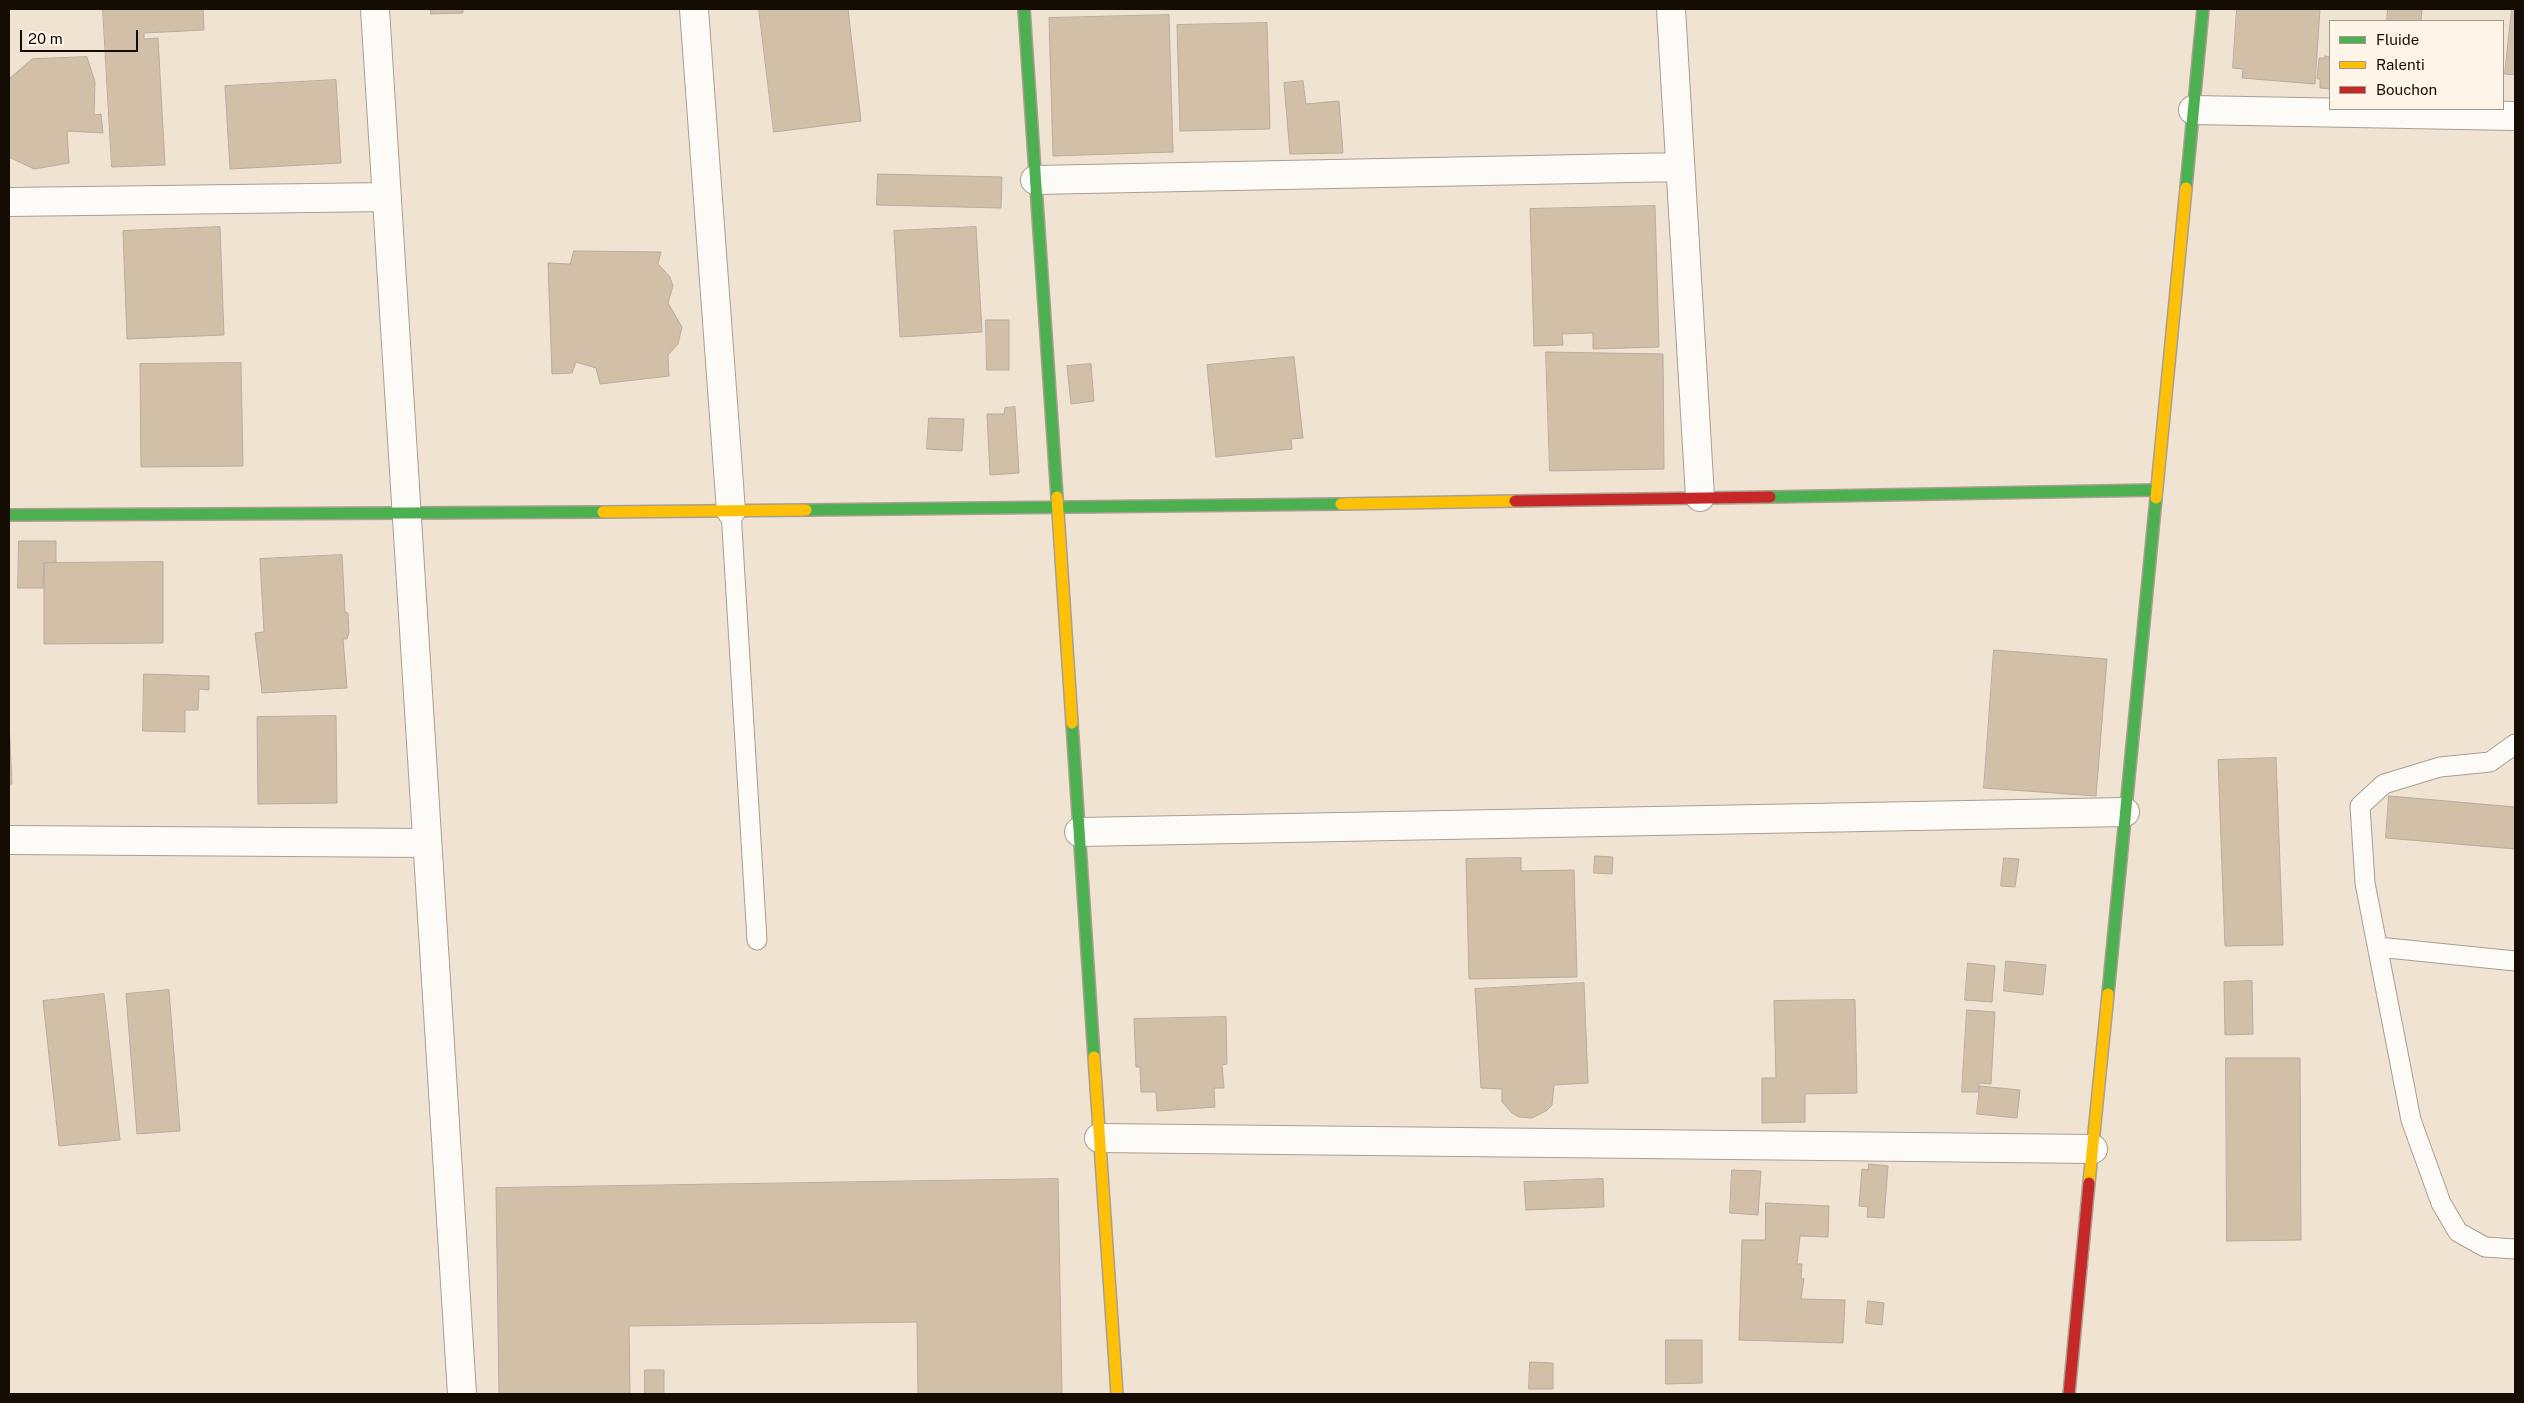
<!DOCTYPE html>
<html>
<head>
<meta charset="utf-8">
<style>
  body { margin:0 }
  #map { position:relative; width:2524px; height:1403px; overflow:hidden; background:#f0e3d2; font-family:"Public Sans",sans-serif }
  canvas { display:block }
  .frame { position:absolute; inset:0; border:10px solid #150d04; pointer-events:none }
  .legend { position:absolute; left:2329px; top:20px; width:175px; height:90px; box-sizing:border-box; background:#fef4e8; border:1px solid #a1988d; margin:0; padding:6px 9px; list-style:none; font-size:15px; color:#150d04 }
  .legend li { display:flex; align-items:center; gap:10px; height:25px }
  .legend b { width:25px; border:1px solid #a1988d }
  .scale { position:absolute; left:20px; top:30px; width:118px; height:22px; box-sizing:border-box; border:2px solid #150d04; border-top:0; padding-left:6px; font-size:15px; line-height:18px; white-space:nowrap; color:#150d04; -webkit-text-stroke:4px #fef4e8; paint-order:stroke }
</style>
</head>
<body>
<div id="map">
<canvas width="2524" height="1403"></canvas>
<div class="frame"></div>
<ul class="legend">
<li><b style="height:6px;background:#4caf50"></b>Fluide</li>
<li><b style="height:6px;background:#ffc107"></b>Ralenti</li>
<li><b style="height:6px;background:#c62828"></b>Bouchon</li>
</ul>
<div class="scale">20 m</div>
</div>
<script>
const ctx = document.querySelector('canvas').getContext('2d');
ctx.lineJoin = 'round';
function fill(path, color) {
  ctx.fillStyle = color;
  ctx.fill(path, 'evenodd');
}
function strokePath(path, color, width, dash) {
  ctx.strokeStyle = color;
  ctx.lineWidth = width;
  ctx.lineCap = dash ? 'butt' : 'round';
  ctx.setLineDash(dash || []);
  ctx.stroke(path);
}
const building = new Path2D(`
  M103 9H203L204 30 144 33V39L158 38 165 165 112 167Z
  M431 9H463V13L431 14Z
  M759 9H848L861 121 774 132Z
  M2237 9H2320L2315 84 2242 78 2243 69 2233 68Z
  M2388 9H2422L2421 21H2387Z
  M2512 9H2515V75L2505 74Z
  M1169 15 1173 152 1053 156 1049 18Z
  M1267 23 1270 129 1180 131 1177 25Z
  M2325 56 2330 57V89L2320 88V79H2317L2319 58H2325Z
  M87 57 95 82 94 115 101 114 103 133 67 131 69 163 34 169 9 157V79L32 59Z
  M336 80 341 163 230 169 225 86Z
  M1303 81 1306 104 1339 101 1343 153 1290 154 1284 83Z
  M878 174 1002 177 1001 208 877 205Z
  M1655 206 1659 347 1593 349V333L1562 334 1563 345 1534 346 1530 209Z
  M220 227 224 335 127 339 123 231Z
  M976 227 982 332 900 337 894 231Z
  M574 251 661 252 658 264 670 277 673 286 668 303 682 327 678 344 668 355 669 376 600 384 596 368 576 362 572 373 552 374 548 263 570 264Z
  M986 320H1009V370H987Z
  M1546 352 1663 354 1664 469 1550 471Z
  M1294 357 1303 438 1291 439 1292 449 1216 457 1207 365Z
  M241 363 243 466 141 467 140 364Z
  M1091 364 1094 401 1071 404 1067 366Z
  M1015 407 1019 473 990 475 987 414H1004L1005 408Z
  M929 418 964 419 962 451 927 449Z
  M19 541H56V562L44 563 43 588H18Z
  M342 555 345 612 348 613 349 632 347 639H343L347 688 262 693 255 633 264 632 260 559Z
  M163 562V643L44 644V563Z
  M1994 650 2107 659 2096 796 1984 788Z
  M144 674 209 676V690L199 689 198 710H185V732L143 731Z
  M336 716 337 803 258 804 257 717Z
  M9 721 12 784H9Z
  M2276 758 2283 945 2225 946 2218 760Z
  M2389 796 2515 807V849L2386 838Z
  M1595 856 1613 857 1612 874 1594 873Z
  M1521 858V871L1574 870 1577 977 1469 979 1466 859Z
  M2004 858 2019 859 2015 887 2001 886Z
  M2006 961 2046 965 2043 995 2004 991Z
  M1968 963 1995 966 1992 1002 1965 1000Z
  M2252 981 2253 1034 2225 1035 2224 982Z
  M1584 983 1588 1083 1554 1085 1552 1105 1546 1111 1532 1118 1519 1117 1512 1113 1502 1102V1089L1481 1088 1475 989Z
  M169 990 180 1131 137 1134 126 994Z
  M104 994 120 1140 59 1146 43 1001Z
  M1855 1000 1857 1093 1805 1094V1122L1762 1123V1078H1776L1774 1001Z
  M1967 1010 1995 1012 1991 1084 1979 1083 1978 1092H1962Z
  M1226 1017 1227 1064 1222 1065 1224 1088H1214L1215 1107 1157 1111 1156 1092H1141L1140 1067H1136L1134 1019Z
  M2226 1058H2300L2301 1240 2227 1241Z
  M1980 1086 2020 1090 2017 1118 1977 1114Z
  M1869 1164 1888 1166 1884 1218 1867 1217 1868 1207 1859 1206 1862 1169 1868 1170Z
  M1732 1170 1761 1171 1758 1215 1730 1213Z
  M1058 1179 1062 1394H918L917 1322 629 1326 630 1394H499L496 1188Z
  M1603 1179 1604 1207 1526 1210 1524 1182Z
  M1766 1203 1829 1206 1828 1237 1800 1236 1797 1264H1802L1801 1278 1804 1279 1801 1299 1845 1300 1843 1343 1739 1340 1742 1240H1765Z
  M1868 1301 1884 1303 1882 1325 1866 1323Z
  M1666 1340H1702V1383L1666 1384Z
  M1530 1362 1553 1363V1389H1529Z
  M645 1370H664V1394H645Z`);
fill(building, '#d1bfa8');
strokePath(building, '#b6ac9f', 1);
const lane = new Path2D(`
  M731 511 757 940
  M2515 744 2490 762 2440 767 2384 784 2360 806 2365 883 2411 1120 2441 1203 2458 1232 2485 1247 2515 1249
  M2378 947 2515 961`);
const street = new Path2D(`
  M375 9 462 1394
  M694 9 731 511
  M1671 9 1700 497
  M2193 110 2515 116
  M1035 180 1680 167
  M9 202 387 197
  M1079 832 2125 812
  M9 840 426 843
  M1099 1138 2093 1149`);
const fast = new Path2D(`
  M1024 9 1057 497
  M2186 188 2203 9
  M1770 497 2156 490
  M806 510 1341 504
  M9 515 603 512
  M1072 723 1094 1057
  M2108 994 2156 498`);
const slow = new Path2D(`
  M1057 497 1072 723
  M2156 498 2186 188
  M1341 504 1515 501
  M603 512 806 510
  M1094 1057 1117 1394
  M2089 1183 2108 994`);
const jam = new Path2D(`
  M1515 501 1770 497
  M2069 1394 2089 1183`);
strokePath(lane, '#a89f92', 21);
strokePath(street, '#a89f92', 30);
strokePath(fast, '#a89f92', 14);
strokePath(slow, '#a89f92', 14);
strokePath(jam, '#a89f92', 14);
strokePath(lane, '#fdfbf8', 19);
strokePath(street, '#fdfbf8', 28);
strokePath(fast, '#4caf50', 11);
strokePath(slow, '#ffc107', 11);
strokePath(jam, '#c62828', 11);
</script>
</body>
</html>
